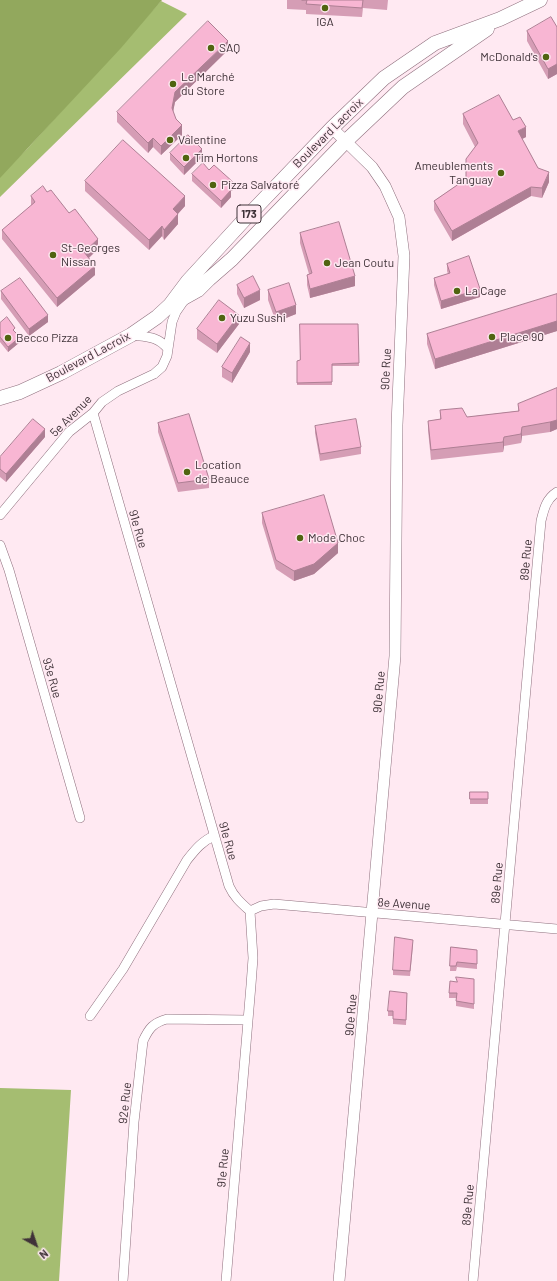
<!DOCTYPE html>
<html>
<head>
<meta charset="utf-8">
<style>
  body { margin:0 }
  #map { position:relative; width:557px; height:1281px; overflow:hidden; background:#ffe9f2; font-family:Barlow,sans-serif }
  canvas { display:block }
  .north { position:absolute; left:16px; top:1225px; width:40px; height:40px; -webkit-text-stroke:3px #ffe9f2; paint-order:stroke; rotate:140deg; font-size:11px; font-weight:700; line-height:16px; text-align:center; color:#3f3238 }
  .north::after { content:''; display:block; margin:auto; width:14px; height:18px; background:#3f3238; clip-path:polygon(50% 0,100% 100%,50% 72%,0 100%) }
</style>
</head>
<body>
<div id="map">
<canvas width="557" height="1281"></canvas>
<div class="north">N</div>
</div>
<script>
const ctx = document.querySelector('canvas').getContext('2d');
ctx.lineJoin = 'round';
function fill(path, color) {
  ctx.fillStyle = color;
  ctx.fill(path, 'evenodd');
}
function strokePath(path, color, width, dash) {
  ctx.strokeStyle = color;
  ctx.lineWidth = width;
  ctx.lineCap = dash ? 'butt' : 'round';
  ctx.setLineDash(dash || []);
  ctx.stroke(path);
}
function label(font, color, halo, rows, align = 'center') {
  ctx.font = font + ' Barlow,sans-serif';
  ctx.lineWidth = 3;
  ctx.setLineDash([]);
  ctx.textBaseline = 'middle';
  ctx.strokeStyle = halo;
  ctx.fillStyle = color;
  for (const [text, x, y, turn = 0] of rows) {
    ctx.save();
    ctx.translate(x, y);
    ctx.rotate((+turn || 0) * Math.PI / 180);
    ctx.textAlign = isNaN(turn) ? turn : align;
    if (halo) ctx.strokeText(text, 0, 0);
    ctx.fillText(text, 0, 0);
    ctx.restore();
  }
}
fill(new Path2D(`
  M161 1 187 14 0 197V174L27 149Z
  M0 1088 71 1090 59 1281H0Z`), '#a5bd71');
fill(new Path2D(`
  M0 0H162L121 48 0 178Z`), '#92a85d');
const minor = new Path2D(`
  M131 335C147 337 158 336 168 349
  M93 413 229 886C234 897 241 903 250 911L253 958 251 985 226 1281
  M0 515 69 432 93 413 102 402 118 391 154 374 162 367 167 356 172 322 176 312 185 299
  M0 545 9 570 80 818
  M250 911 261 906 274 904 557 929
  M90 1016 123 969 187 860C195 850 202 841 214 836
  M123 1281 134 1122 143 1041C149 1028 153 1023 167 1019L247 1020
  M473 1281 541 521C544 509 546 499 557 492`);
const tertiary = new Path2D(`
  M332 128 372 167 385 186 399 217 404 256 397 425 395 656 339 1281`);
const primary = new Path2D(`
  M173 304 198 290 209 279 232 259 346 141 403 87 487 29
  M0 398 20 392 61 373 131 335 157 317 170 305 188 281 244 220 332 128 384 78 435 43 500 19 540 0`);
strokePath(minor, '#8e6f7d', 10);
strokePath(tertiary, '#8e6f7d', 12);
strokePath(primary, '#8e6f7d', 15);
strokePath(minor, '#fff', 9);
strokePath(tertiary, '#fff', 11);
strokePath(primary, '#fff', 14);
fill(new Path2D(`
  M287 0H388L387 10 363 8 362 17 306 14V10L287 9Z
  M557 27V74L548 79 527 41V31Z
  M228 50 175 102 173 112 176 119 182 135 161 155 153 147 148 153 117 122V112Z
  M463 114 513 120 526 137 522 139 538 168 549 182 542 198 531 196 452 241 434 210V201L466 179 475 147 463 124Z
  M170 153 202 157 184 175 170 160Z
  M209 170 233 190 231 191V197L221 208 192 181V174Z
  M85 181 185 206 178 214V224L164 240 162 236 149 250 85 191Z
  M31 196 98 249 89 258 95 275 57 307 2 239V230L31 206Z
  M300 233 355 286 310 298 307 285V275L309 274 300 243Z
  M447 264 480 297 441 309 434 285V278L448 274 447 271Z
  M237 285 260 300 244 308 237 294Z
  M268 290 296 314 276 322 268 300Z
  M1 291 48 322 29 336 1 299Z
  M557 294V331L435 369 427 344V334Z
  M0 323 20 342 8 352 0 342Z
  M239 324 217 353 197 339V329Z
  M358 324 359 366H332V385H297V361L300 360Z
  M250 352 232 383 222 377V367Z
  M557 388V429L550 432 522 436 521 443 504 446 503 452 431 460 428 430V421L440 419V410L467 417 518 411V404Z
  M158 423 209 479V488L178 492 158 432Z
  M315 426 361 447V454L320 461 315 433Z
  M45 437 6 482 0 477V457Z
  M262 513 338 553 314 574 294 581 276 569 262 523Z
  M470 792H488V804H470Z
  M413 945 410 976 393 975V970Z
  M451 947 477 950V969L457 967 456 971H450Z
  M474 979V1009L456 1006V998H449V993L456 982Z
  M407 993 406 1025 393 1024V1016H388V1011Z`), '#d59db5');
fill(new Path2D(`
  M228 41V50L175 102 172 117V108L175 92Z
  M557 64V74L548 79V69Z
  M182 125V135L161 155V146Z
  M526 127V137L518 141V131Z
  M153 138V147L148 153V143Z
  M202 149V157L184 175V167Z
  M549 172V182L542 198V188Z
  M233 182V190L231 191V197L221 208V201L228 187Z
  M531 187V196L452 241V231Z
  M185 196V206L173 219V209Z
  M178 214V224L164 240V230Z
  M162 226V236L149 250V240Z
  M98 239V249L84 262V252Z
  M95 266V275L57 307V298Z
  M355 276V286L310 298V289Z
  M480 289V297L441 309V301Z
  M260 290V300L244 308V298Z
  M296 305V314L276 322V312Z
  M48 315V322L29 336V329Z
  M239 315V324L217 353V344Z
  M557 321V331L435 369V359Z
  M20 337V342L8 352V347Z
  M250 343V352L232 383V373Z
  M557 420V429L550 432V422Z
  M522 427V436L521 443V434Z
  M45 429V437L6 482V474Z
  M504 437V446L503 452V442Z
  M338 543V553L314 574 294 581V571Z`), '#ae7f94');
const building = new Path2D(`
  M302 0H363L362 8 306 4 307 0Z
  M551 17 557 27V64L548 69 527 31Z
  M208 21 228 41 175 92 172 108 176 119 182 125 161 146 153 138 148 143 117 112Z
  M499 95 513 120 520 117 526 127 518 131 538 168 549 172 542 188 531 187 452 231 434 201 466 179V159L478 143 463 114Z
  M188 135 202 149 184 167 170 153Z
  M123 140 185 196 173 209 178 214 164 230 162 226 149 240 85 181Z
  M203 163 209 170 214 165 233 182 228 187 231 190 221 201 192 174Z
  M43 186 47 192 51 190 69 213 75 209 98 239 84 252 95 266 57 298 2 230 35 202 31 196Z
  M339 222 355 276 310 289 307 275 312 273 300 233Z
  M469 256 480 289 441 301 434 278 450 273 447 264Z
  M253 276 260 290 244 298 237 285Z
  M20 278 48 315 29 329 1 291Z
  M289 283 296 305 276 312 268 290Z
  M557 294V321L435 359 427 334Z
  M219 300 239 315 217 344 197 329Z
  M7 317 15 328 13 330 20 337 8 347 0 337V323Z
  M300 324H358L359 363 332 364V382L297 383V361L300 360Z
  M241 337 250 343 232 373 222 367Z
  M557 388V420L550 422 522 427 521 434 504 437 503 442 431 450 428 421 441 419 440 410 462 408 467 417 519 411 518 404Z
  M189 414 209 479 178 483 158 423Z
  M33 419 45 429 6 474 0 469V457Z
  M356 419 361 447 320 454 315 426Z
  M324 495 338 543 314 564 294 571 276 560 262 513Z
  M470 792H488V799H470Z
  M395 937 413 940 410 971 393 970Z
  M451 947 477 950V964L457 962 456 966H450Z
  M456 977 474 979V1004L456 1001 457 993H449L450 981 457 982Z
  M390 991 407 993 406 1020 393 1019V1011H388Z`);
fill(building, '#f8b6d3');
strokePath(building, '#ae7f94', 1);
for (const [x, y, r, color] of [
  [325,8,4,"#506410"],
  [211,48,4,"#506410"],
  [546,57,4,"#506410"],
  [173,84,4,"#506410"],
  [170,140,4,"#506410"],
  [186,158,4,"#506410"],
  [501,173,4,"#506410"],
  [213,185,4,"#506410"],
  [53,255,4,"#506410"],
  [327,263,4,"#506410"],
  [457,291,4,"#506410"],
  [222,318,4,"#506410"],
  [492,337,4,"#506410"],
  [8,338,4,"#506410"],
  [187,472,4,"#506410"],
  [300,538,4,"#506410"]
]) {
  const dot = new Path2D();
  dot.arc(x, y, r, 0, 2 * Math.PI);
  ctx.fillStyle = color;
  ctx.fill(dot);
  strokePath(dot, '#ffe9f2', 1.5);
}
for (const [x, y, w] of [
  [249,214,24]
]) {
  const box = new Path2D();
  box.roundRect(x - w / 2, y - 9, w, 18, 3);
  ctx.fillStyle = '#ffe9f2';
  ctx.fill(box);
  strokePath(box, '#3f3238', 1);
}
label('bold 11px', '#3f3238', null, [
  ["173",249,214]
]);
label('12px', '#3f3238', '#ffe9f2', [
  ["IGA",325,22,"center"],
  ["SAQ",219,48],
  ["McDonald's",538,57,"right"],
  ["Le Marché",181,77],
  ["du Store",181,91],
  ["Valentine",178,140],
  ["Tim Hortons",194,158],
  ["Ameublements",493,166,"right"],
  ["Tanguay",493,180,"right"],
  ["Pizza Salvatoré",221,185],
  ["St-Georges",61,248],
  ["Nissan",61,262],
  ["Jean Coutu",335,263],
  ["La Cage",465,291],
  ["Yuzu Sushi",230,318],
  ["Place 90",500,337],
  ["Becco Pizza",16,338],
  ["Location",195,465],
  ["de Beauce",195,479],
  ["Mode Choc",308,538]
], 'left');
label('12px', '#3f3238', '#ffe9f2', [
  ["Boulevard Lacroix",328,133,-45],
  ["Boulevard Lacroix",88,357,-28],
  ["90e Rue",386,369,-87],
  ["5e Avenue",71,416,-45],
  ["91e Rue",138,529,74],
  ["89e Rue",526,560,-85],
  ["93e Rue",52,678,74],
  ["90e Rue",379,692,-85],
  ["91e Rue",228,841,74],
  ["89e Rue",497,883,-85],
  ["8e Avenue",404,904,4],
  ["90e Rue",351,1015,-85],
  ["92e Rue",125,1103,-84],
  ["91e Rue",223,1168,-85],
  ["89e Rue",468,1205,-85]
]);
</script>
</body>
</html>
